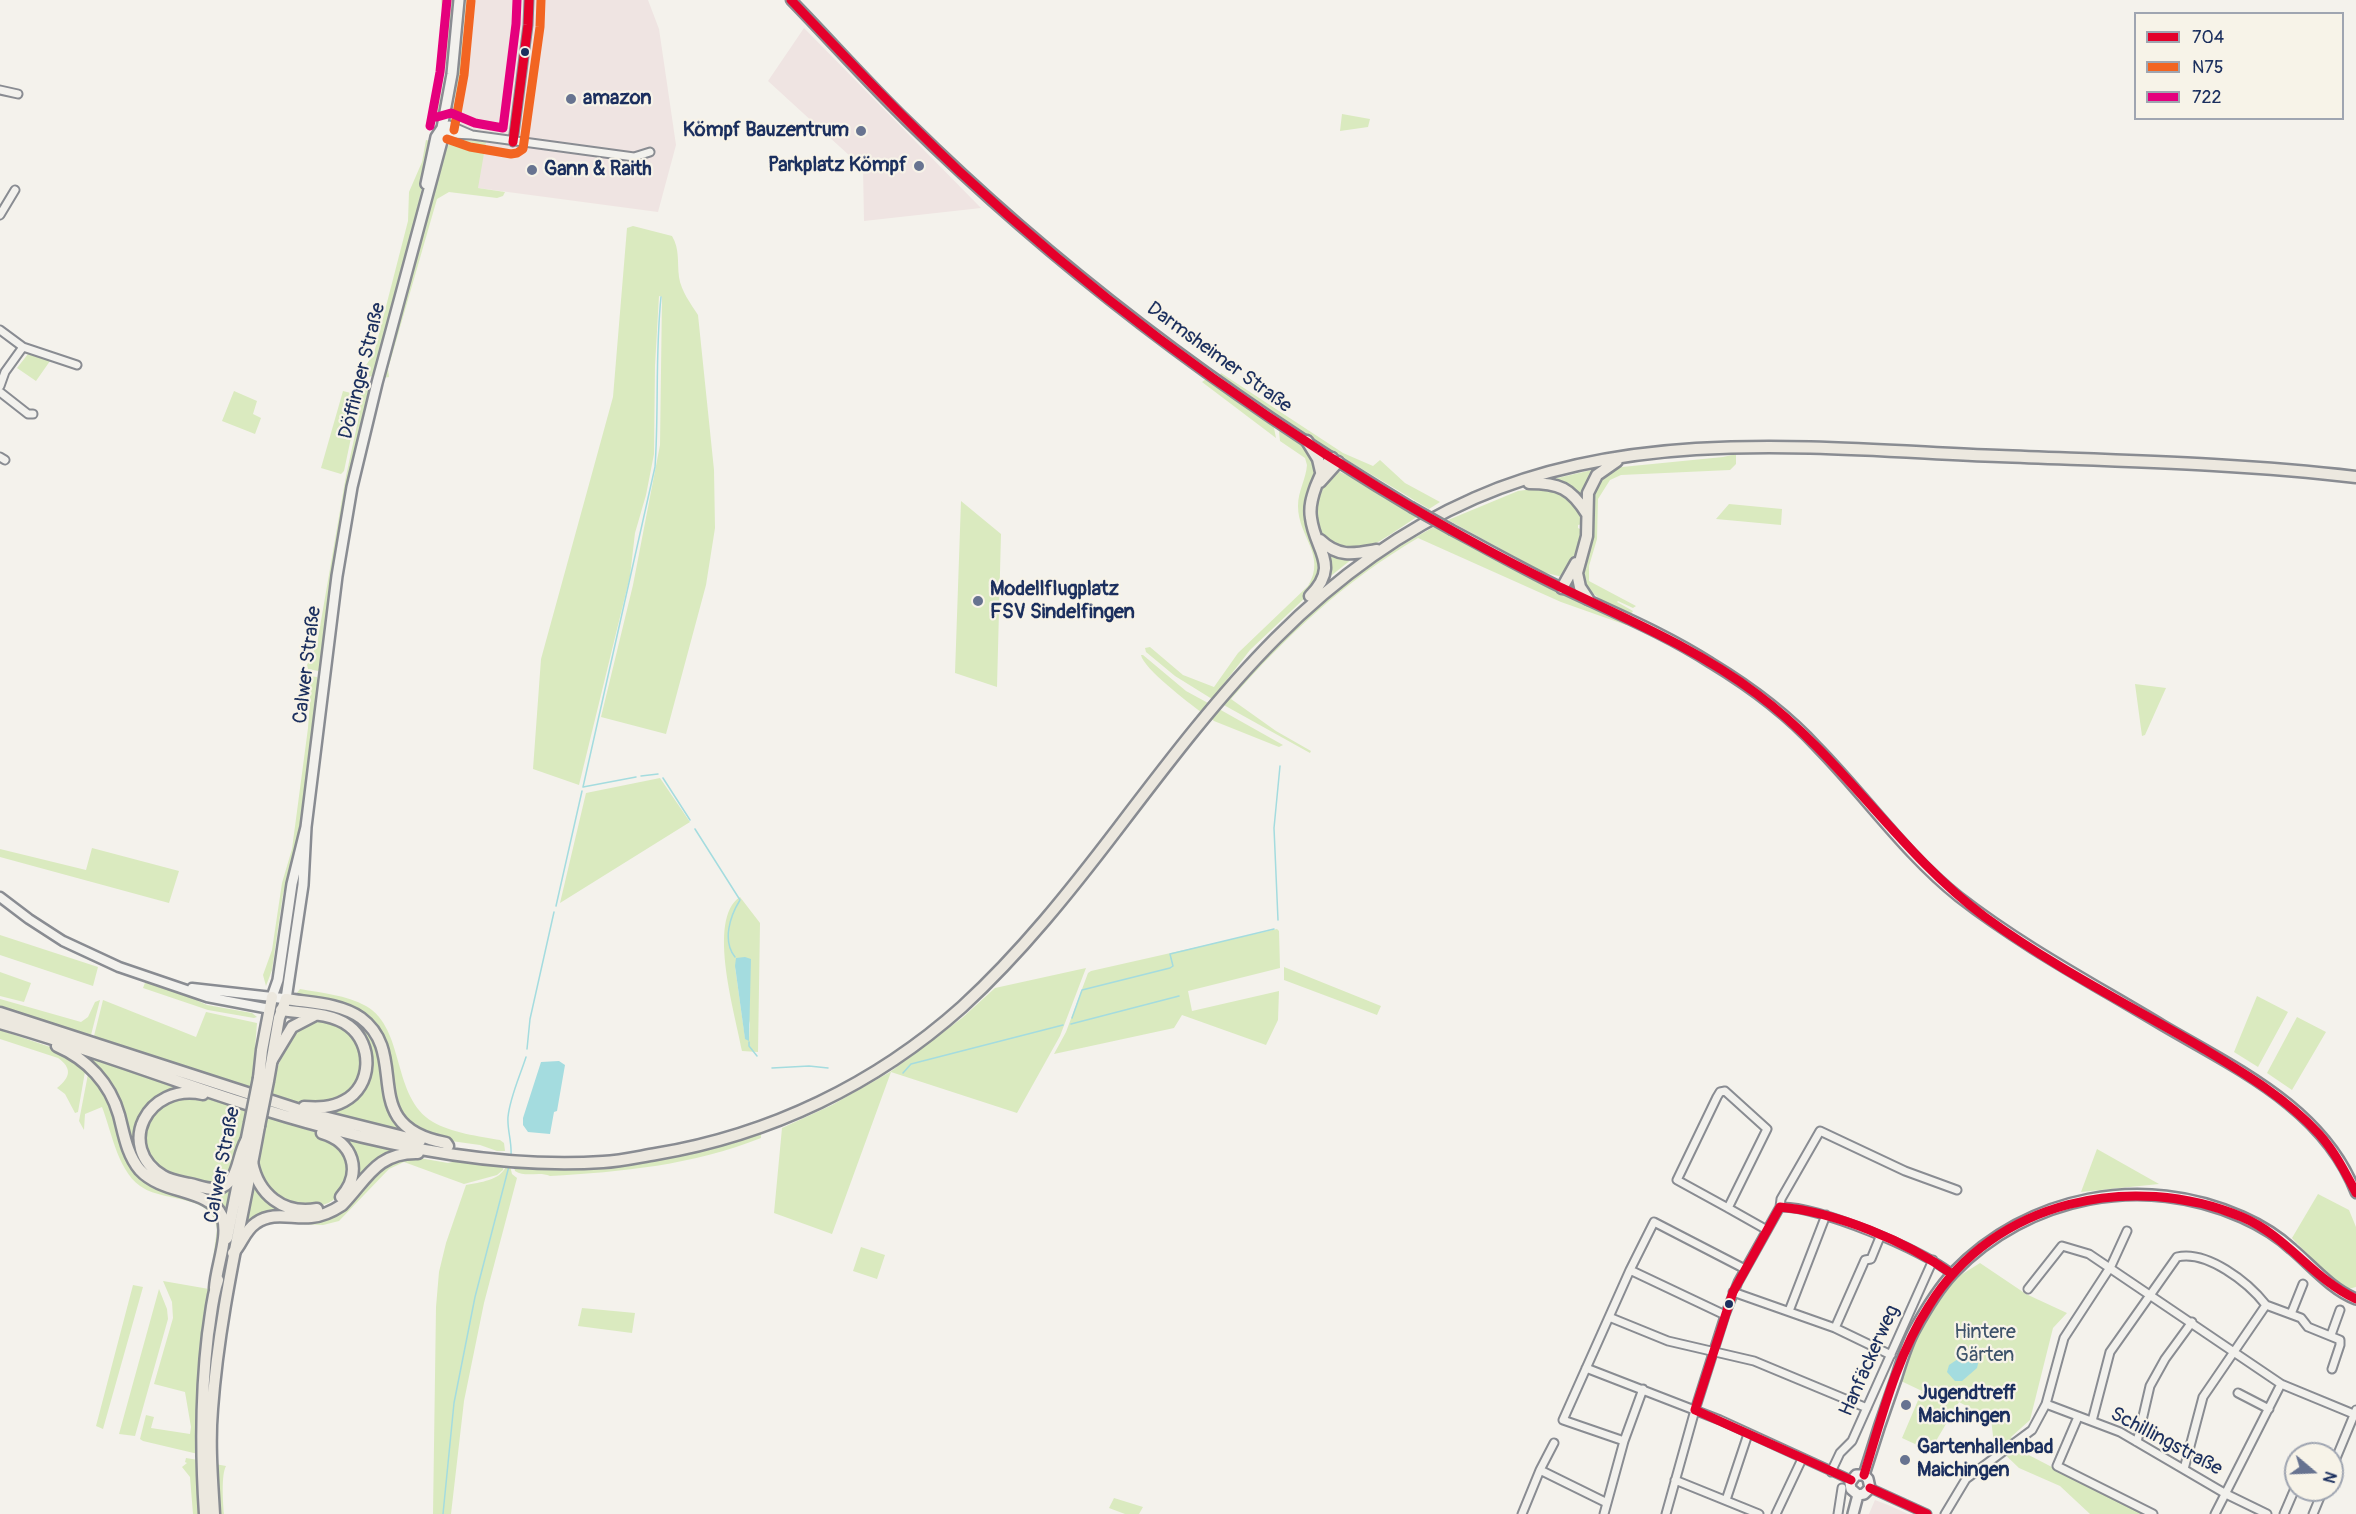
<!DOCTYPE html>
<html>
<head>
<meta charset="utf-8">
<style>
  body { margin:0 }
  #map { position:relative; width:2356px; height:1514px; overflow:hidden; background:#f4f2ec; font-family:Pangolin,sans-serif }
  canvas { display:block }
  .legend { position:absolute; left:2134px; top:12px; width:210px; height:108px; box-sizing:border-box; background:#f7f3e8; border:2px solid #9fa5b1; margin:0; padding:8px 10px; list-style:none; font-size:18px; color:#1b2f5e }
  .legend li { display:flex; align-items:center; gap:12px; height:30px }
  .legend b { width:30px; border:2px solid #9fa5b1 }
  .north { position:absolute; left:2284px; top:1442px; width:60px; height:60px; box-sizing:border-box; background:#f7f3e8; border:2px solid #9fa5b1; border-radius:50%; rotate:109deg; font-size:16px; font-weight:700; line-height:24px; text-align:center; color:#1b2f5e }
  .north::after { content:''; display:block; margin:auto; width:21px; height:27px; background:#677390; clip-path:polygon(50% 0,100% 100%,50% 72%,0 100%) }
</style>
</head>
<body>
<div id="map">
<canvas width="2356" height="1514"></canvas>
<ul class="legend">
<li><b style="height:8px;background:#e4002b"></b>704</li>
<li><b style="height:8px;background:#f26522"></b>N75</li>
<li><b style="height:8px;background:#e5007d"></b>722</li>
</ul>
<div class="north">N</div>
</div>
<script>
const ctx = document.querySelector('canvas').getContext('2d');
ctx.lineJoin = 'round';
function fill(path, color) {
  ctx.fillStyle = color;
  ctx.fill(path, 'evenodd');
}
function strokePath(path, color, width, dash) {
  ctx.strokeStyle = color;
  ctx.lineWidth = width;
  ctx.lineCap = dash ? 'butt' : 'round';
  ctx.setLineDash(dash || []);
  ctx.stroke(path);
}
function label(font, color, halo, rows, align = 'center') {
  ctx.font = font + ' Pangolin,sans-serif';
  ctx.lineWidth = 4.5;
  ctx.setLineDash([]);
  ctx.textBaseline = 'middle';
  ctx.strokeStyle = halo;
  ctx.fillStyle = color;
  for (const [text, x, y, turn = 0] of rows) {
    ctx.save();
    ctx.translate(x, y);
    ctx.rotate((+turn || 0) * Math.PI / 180);
    ctx.textAlign = isNaN(turn) ? turn : align;
    if (halo) ctx.strokeText(text, 0, 0);
    ctx.fillText(text, 0, 0);
    ctx.restore();
  }
}
fill(new Path2D(`
  M472 0H648L659 29 676 145 658 212 478 188 457 138 469 50Z
  M804 28 981 208 864 221 863 168 768 81Z
  M1875 1500 1888 1505 1908 1514H1869Z`), '#efe4e2');
fill(new Path2D(`
  M441 0H453L449 44 437 118 435 123 431 118 438 91 444 40Z
  M466 0H472V11L460 125 454 119 453 113 464 29Z
  M1342 114 1370 119 1368 127 1340 131Z
  M454 139 486 142 478 188 505 192 503 196 497 198 449 192 437 199 388 369 389 377 383 378 396 324 446 148Z
  M426 140 432 141 406 260 380 353 372 376 366 378 361 373 374 353 408 221 409 192 422 162Z
  M633 226 672 236C680 249 677 263 679 277 681 291 691 304 698 315L714 470 715 528 706 585 666 734 601 717 633 585 660 445 662 297 659 296 655 366 654 454 646 495 635 533 630 576 579 785 533 769 541 659 613 397 627 228Z
  M28 354 50 361 36 381 17 368Z
  M1221 373 1343 453 1373 466 1380 460 1405 483 1440 502 1429 509 1322 445 1220 375Z
  M1209 377 1273 423 1276 438 1202 382Z
  M363 382 368 385 369 396 344 514 321 667 318 671 308 669 307 665 317 644 346 476 359 416 358 386Z
  M234 391 257 401 253 414 261 418 255 434 222 421Z
  M343 391 355 394 356 414 344 471 341 474 321 468Z
  M1281 429 1302 445 1316 464V475L1308 496 1323 568 1309 594 1250 650 1212 699 1175 676 1146 652 1145 648 1150 647 1183 675 1214 687 1238 653 1308 586C1327 555 1298 537 1298 506 1298 491 1306 479 1307 465L1305 458 1280 441 1279 432Z
  M1736 454V464L1730 470 1621 475 1610 480 1598 499 1597 539 1589 566V581L1636 606 1633 608 1618 601 1617 602 1633 611 1630 616 1604 602 1585 587 1581 570 1593 535 1590 505 1595 482 1612 470 1622 467 1723 457Z
  M1596 469 1585 504 1553 479Z
  M1340 472 1351 477 1417 517C1402 526 1367 553 1351 552 1345 551 1339 547 1334 544 1304 529 1314 493 1333 473Z
  M1540 488 1565 492 1581 513 1583 524 1578 525V528L1584 531C1580 547 1576 566 1562 577L1543 572 1448 520 1518 491Z
  M961 501 1001 534 997 687 955 673Z
  M1729 504 1782 509 1781 525 1716 519Z
  M1434 527 1565 596 1627 622 1626 625 1561 602 1418 538C1346 580 1286 636 1231 699L1276 731 1311 751 1310 753 1222 704C1286 633 1349 572 1434 527Z
  M1326 549 1352 559 1327 579Z
  M1141 655H1143L1186 691 1208 703 1201 712C1189 703 1143 668 1141 655Z
  M309 676 317 677 319 687 298 846 296 860 283 894 272 970 266 986 263 975 272 950 282 883 292 849 308 728 310 700Z
  M2135 684 2166 688 2145 735 2142 736Z
  M1219 709 1283 745 1279 747 1214 721 1211 718Z
  M660 778 690 822 560 903 586 793Z
  M92 848 179 871 169 903 0 857V849L86 870Z
  M740 897 760 923 758 1052 742 1051C736 1016 706 919 740 897ZM735 966 750 1024 749 1040 745 1038Z
  M1277 929 1279 931 1280 968 1188 991 1192 1011 1279 991 1278 1020 1266 1045 1182 1015 1174 1028 1054 1054 1066 1032 1088 973 1091 971Z
  M0 935 98 967 93 986 0 955Z
  M1284 967 1381 1006 1377 1015 1284 980Z
  M1086 968 1060 1036 1017 1113 891 1072 832 1234 774 1213 782 1128 832 1105 890 1072 962 1018 995 988Z
  M0 972 31 983 24 1002 0 996Z
  M146 980 181 993 207 1005 252 1013 257 1017 254 1018 208 1010 143 988Z
  M300 989C322 993 346 995 366 1006 406 1029 391 1097 433 1122 449 1132 481 1137 500 1140L504 1143 505 1151H497L480 1145 451 1141 419 1132 398 1112 381 1033C367 1002 328 1001 299 996L296 994Z
  M2257 996 2288 1012 2258 1067 2234 1052Z
  M0 999 81 1022 88 1017 95 1002 100 1000 91 1035 0 1006Z
  M103 1000 196 1037 206 1012 257 1023 252 1088 94 1036Z
  M298 1007C321 1006 369 1019 378 1045 382 1060 381 1077 386 1092 391 1107 405 1122 413 1136L320 1113 362 1088 363 1036Z
  M2297 1017 2326 1032 2292 1090 2267 1073Z
  M317 1019 348 1029 361 1045 363 1072 349 1094 317 1105 296 1102 272 1095 274 1078 290 1033Z
  M0 1030 62 1051 86 1066 78 1112 75 1113 65 1094 57 1088C71 1077 72 1068 58 1058L0 1039Z
  M84 1055 184 1088 160 1096 145 1111V1164L210 1193 234 1182 229 1207 223 1212 164 1183 139 1163 92 1062Z
  M89 1069 109 1097 132 1164 201 1201 215 1211 222 1229 198 1454 143 1441 140 1439 146 1415 154 1417 151 1428 190 1434 191 1427 185 1392 154 1384 173 1318 172 1302 163 1281 209 1289 217 1229C213 1195 169 1202 145 1189 118 1175 112 1132 102 1107L85 1114 84 1130 79 1121Z
  M199 1095 247 1111 234 1171 218 1186C204 1183 179 1182 167 1176 139 1161 137 1120 162 1102 170 1096 189 1097 199 1095Z
  M267 1117 330 1137 349 1160C349 1171 348 1182 342 1191 321 1222 268 1202 259 1172 254 1155 264 1134 267 1117Z
  M761 1132V1138C693 1165 622 1172 550 1176 539 1171 526 1178 515 1171L514 1167C596 1175 682 1159 761 1132Z
  M345 1139 399 1152C366 1160 358 1197 328 1210 298 1224 270 1200 245 1231H242L253 1183C259 1189 263 1197 271 1202 305 1224 360 1211 355 1164 354 1154 349 1147 345 1139Z
  M2097 1149 2159 1184 2081 1192Z
  M408 1156 448 1163 461 1160 504 1166 503 1170 497 1175 464 1184 404 1162 389 1169 339 1221 323 1225 270 1223 269 1221 316 1220 378 1169Z
  M506 1166H510L512 1174 517 1178 484 1303 464 1401 451 1514H433L436 1307 439 1272 446 1243 466 1185C480 1182 500 1181 506 1166Z
  M2318 1194 2349 1210 2356 1227V1287L2348 1289 2329 1277 2292 1238Z
  M861 1247 885 1255 877 1279 853 1271Z
  M1980 1263 2026 1294 2067 1313 2053 1328 2030 1420 2011 1437 2023 1452 2142 1514H2090L2060 1486 2019 1468 1994 1444 1991 1419 1959 1402 1930 1451 1902 1438 1922 1391 1901 1381 1916 1335 1956 1278Z
  M133 1285 143 1287 103 1429 96 1426Z
  M159 1289 167 1309 168 1319 135 1436 119 1434Z
  M582 1308 635 1313 632 1333 578 1326Z
  M186 1458 198 1460 202 1514H193L190 1477 182 1467 187 1463 185 1462Z
  M215 1464 226 1466C221 1475 223 1503 224 1514H218Z
  M1114 1498 1143 1507 1139 1514H1125L1109 1508Z`), '#daeabf');
fill(new Path2D(`
  M745 957 751 959 749 1041 745 1039 735 966 736 958Z
  M559 1061 565 1065 557 1111 554 1112 550 1134 528 1132 523 1125V1118L541 1062Z
  M1967 1353 1968 1357 1979 1360 1977 1368 1962 1381H1955L1947 1372 1949 1365Z`), '#a4dcdf');
strokePath(new Path2D(`
  M641 776 658 774
  M636 777 583 787 655 467C659 411 655 354 661 297
  M663 778 690 820
  M695 829 740 900C730 916 722 941 735 957
  M556 906 582 791
  M1278 920 1274 828 1280 766
  M1072 1018 1082 990 1170 968 1173 966 1170 954 1274 929
  M1071 1024 1179 996
  M749 1042V1046L757 1056
  M527 1049 530 1019 554 912
  M772 1068 809 1066 828 1068
  M903 1073 911 1064 1063 1025
  M511 1155C512 1142 507 1129 508 1117 510 1097 520 1076 526 1057
  M443 1514 454 1403 475 1297 509 1166`), '#a4dcdf', 1.5);
const minor = new Path2D(`
  M0 90 18 94
  M442 128 452 134 472 135 634 157 650 152
  M442 128 449 125 472 135
  M513 142 528 25 529 0
  M0 215 15 190
  M0 330 23 347 77 365
  M0 386 5 372 23 347
  M0 392 28 414H33
  M0 457 5 460
  M1725 1091 1767 1129 1728 1208 1677 1180 1717 1097 1720 1092Z
  M1780 1207C1815 1205 1926 1251 1952 1274
  M1728 1208 1767 1230
  M1630 1270 1725 1315
  M2028 1289 2062 1246 2089 1254 2281 1384 2356 1415
  M1733 1292 1835 1328 1891 1355
  M2266 1305 2301 1318 2308 1327 2340 1340V1345L2332 1369
  M1789 1311 1826 1215
  M2291 1314 2303 1284
  M1609 1317 1668 1341 1754 1361 1867 1408
  M1835 1328 1865 1260 1871 1259 1880 1237
  M2331 1335 2340 1310
  M1586 1368 1720 1420 1851 1480
  M2238 1393 2269 1409
  M2046 1404 2120 1432 2226 1494 2267 1514
  M2078 1417 2057 1466 2153 1514
  M2092 1421 2110 1352 2177 1257C2207 1250 2248 1282 2266 1305L2203 1397 2184 1469
  M1624 1441 1563 1420 1630 1270 1654 1222 1745 1269
  M2137 1442 2150 1386 2165 1359 2192 1322
  M2332 1468 2356 1410
  M1540 1470 1554 1443
  M1831 1472 1840 1453 1852 1441 1933 1260
  M1675 1480 1759 1514
  M1870 1488 1927 1514
  M1726 1500 1748 1434
  M1522 1514 1540 1470 1607 1503
  M1604 1514 1624 1441 1643 1389
  M1666 1514 1695 1410 1725 1315 1738 1282 1780 1207 1781 1199 1820 1131 1905 1171 1957 1190
  M1776 1514 1802 1459
  M1838 1514 1842 1488
  M1945 1514 1966 1479 2032 1430 2046 1404 2064 1338 2111 1266 2127 1231
  M2215 1514 2281 1384
  M2284 1514 2296 1486
  M2313 1514 2323 1490`);
const tertiary = new Path2D(`
  M791 0C830 40 867 82 907 121 1057 269 1231 399 1411 507
  M1452 530C1488 549 1522 568 1558 586 1610 611 1663 632 1711 663 1749 686 1788 715 1818 748 1866 797 1905 854 1959 897 2022 946 2094 984 2162 1025 2235 1068 2324 1108 2356 1193
  M0 897 29 919 63 941 119 967 207 997 270 1009
  M192 988 272 997`);
const secondary = new Path2D(`
  M426 184 436 137 442 128
  M306 827 292 884 278 980 272 997 286 999 303 885 306 827 337 576 352 487 377 383 442 141V128L452 74 459 0
  M1864 1475C1874 1442 1885 1409 1897 1376 1902 1360 1907 1343 1915 1329 1926 1309 1938 1289 1953 1273 2028 1195 2144 1173 2242 1217 2260 1225 2278 1236 2292 1249 2312 1266 2332 1290 2356 1299
  M1858 1495 1851 1489 1850 1483 1856 1475H1864
  M1858 1495 1864 1494 1870 1488 1868 1479 1864 1475
  M1853 1514 1858 1495`);
const primary = new Path2D(`
  M259 1078 262 1050 272 997
  M268 1081 279 1018 286 999
  M227 1238 250 1123
  M205 1514C201 1454 201 1394 208 1334 211 1316 212 1297 218 1280
  M214 1514C212 1479 209 1444 212 1409 219 1313 242 1221 259 1126`);
const trunk = new Path2D(`
  M1307 441 1318 459 1321 472
  M1320 482 1338 462
  M1529 483C1559 483 1571 488 1587 514
  M1320 540C1339 558 1354 554 1377 550
  M1562 588 1576 563
  M1310 596C1341 565 1315 551 1311 518 1309 507 1312 497 1316 486 1321 475 1323 467 1332 458
  M1588 599 1580 587 1577 573 1587 536 1588 493 1597 475 1617 461
  M286 999C310 1003 340 1003 361 1018 412 1056 355 1126 446 1143L448 1146
  M281 1010C302 1013 332 1013 349 1026 373 1044 373 1086 344 1101 331 1108 318 1108 304 1107
  M0 1013 312 1114 420 1141
  M0 1023C110 1054 217 1099 328 1128 417 1152 511 1168 603 1162 621 1161 638 1157 656 1154 770 1135 876 1084 962 1007 1021 953 1071 890 1119 827 1220 694 1317 567 1475 498 1639 426 1825 449 1999 456 2118 461 2238 463 2356 477
  M57 1046C87 1059 110 1083 119 1115 124 1134 127 1155 140 1170 163 1195 209 1188 222 1216 230 1235 216 1267 215 1288
  M272 1060 292 1027 315 1015
  M203 1094C147 1082 115 1147 163 1176 171 1181 181 1182 190 1184 199 1186 208 1190 217 1189 240 1182 236 1159 246 1141
  M322 1133C353 1142 363 1172 341 1197
  M252 1162C258 1194 283 1215 317 1209
  M233 1253C242 1244 244 1231 256 1223 273 1211 292 1219 311 1217 323 1216 333 1211 342 1205 367 1179 377 1152 418 1153`);
strokePath(minor, '#898c92', 11);
strokePath(tertiary, '#898c92', 13);
strokePath(secondary, '#898c92', 14);
strokePath(primary, '#898c92', 15);
strokePath(trunk, '#898c92', 15);
strokePath(minor, '#f2f1ed', 7);
strokePath(tertiary, '#f2f1ed', 8);
strokePath(secondary, '#f2f1ed', 9);
strokePath(primary, '#ece8df', 10);
strokePath(trunk, '#ece8df', 10);
const tertiaryBridge = new Path2D(`
  M1411 507 1452 530`);
const primaryBridge = new Path2D(`
  M250 1123 259 1078
  M259 1126 268 1081`);
strokePath(tertiaryBridge, '#898c92', 13, []);
strokePath(primaryBridge, '#898c92', 15, []);
strokePath(tertiaryBridge, '#f2f1ed', 8);
strokePath(primaryBridge, '#ece8df', 10);
strokePath(new Path2D(`
  M791 0C846 58 901 116 959 171 1088 291 1230 397 1381 489 1437 523 1496 556 1556 585 1624 618 1696 648 1757 694 1843 758 1899 853 1985 917 2052 966 2127 1004 2199 1046 2242 1072 2285 1097 2319 1134 2335 1152 2345 1172 2356 1193
  M513 142 528 25 529 0
  M1780 1207C1836 1212 1906 1241 1952 1274
  M1695 1410 1733 1292 1780 1207
  M1695 1410 1851 1480
  M1864 1475C1881 1419 1897 1355 1929 1306 1994 1200 2132 1171 2242 1217 2287 1236 2313 1279 2356 1299
  M1870 1488 1927 1514`), '#e4002b', 9);
strokePath(new Path2D(`
  M454 130 464 75 471 1
  M447 139 470 147 511 154 517 153 523 149 540 27 541 0`), '#f26522', 9);
strokePath(new Path2D(`
  M437 117 451 113 475 123 503 128 516 24 517 0
  M430 126 440 72 447 0`), '#e5007d', 9);
for (const [x, y, r, color] of [
  [525,52,5,"#1b2f5e"],
  [571,99,6,"#677390"],
  [861,131,6,"#677390"],
  [919,166,6,"#677390"],
  [532,170,6,"#677390"],
  [978,601,6,"#677390"],
  [1729,1304,5,"#1b2f5e"],
  [1906,1405,6,"#677390"],
  [1905,1460,6,"#677390"]
]) {
  const dot = new Path2D();
  dot.arc(x, y, r, 0, 2 * Math.PI);
  ctx.fillStyle = color;
  ctx.fill(dot);
  strokePath(dot, '#f7f3e8', 2);
}
label('bold 20px', '#1b2f5e', '#f7f3e8', [
  ["amazon",583,99],
  ["Kömpf Bauzentrum",849,131,"right"],
  ["Parkplatz Kömpf",907,166,"right"],
  ["Gann & Raith",544,170],
  ["Modellflugplatz",990,590],
  ["FSV Sindelfingen",990,613],
  ["Jugendtreff",1918,1394],
  ["Maichingen",1918,1417],
  ["Gartenhallenbad",1917,1448],
  ["Maichingen",1917,1471]
], 'left');
label('20px', '#1b2f5e', '#f7f3e8', [
  ["Darmsheimer Straße",1219,358,36],
  ["Döffinger Straße",363,371,-76],
  ["Calwer Straße",308,665,-83],
  ["Calwer Straße",223,1165,-79],
  ["Hanfäckerweg",1870,1361,-66],
  ["Schillingstraße",2166,1442,28]
]);
label('20px', '#3d536a', '#f7f3e8', [
  ["Hintere",1985,1333],
  ["Gärten",1985,1356]
]);
</script>
</body>
</html>
